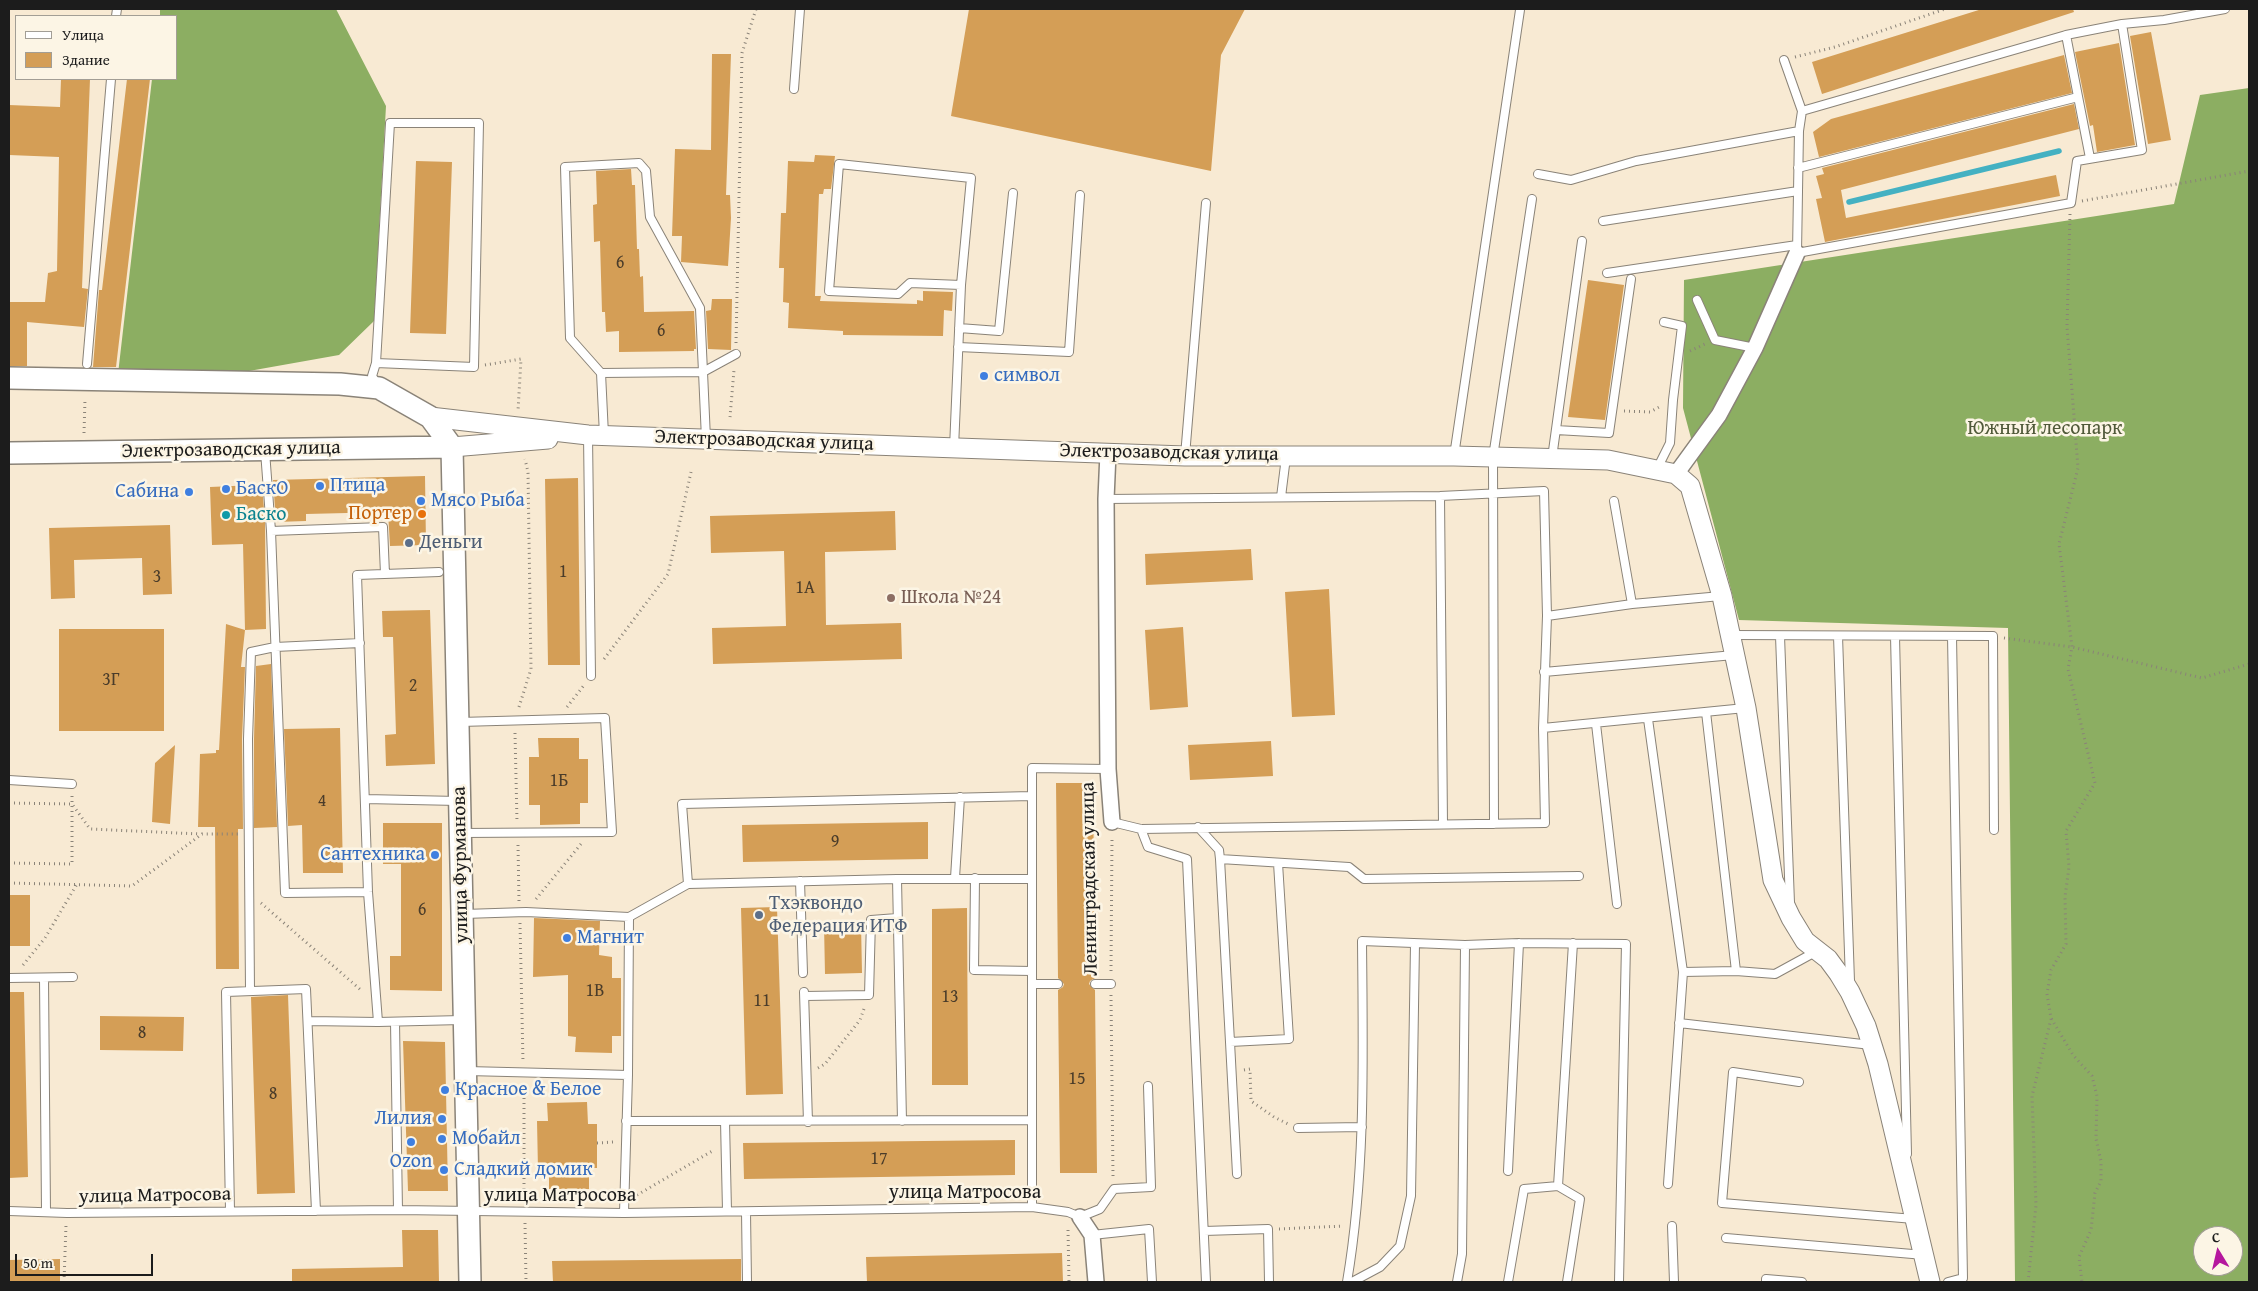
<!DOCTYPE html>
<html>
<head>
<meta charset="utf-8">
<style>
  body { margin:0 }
  #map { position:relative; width:2258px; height:1291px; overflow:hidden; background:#f8ead3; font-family:"Gentium Book Plus",serif }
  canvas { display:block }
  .frame { position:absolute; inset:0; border:10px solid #1c1c1c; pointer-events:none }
  .legend { position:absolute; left:15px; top:15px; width:162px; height:65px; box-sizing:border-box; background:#fcf5e5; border:1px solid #a29e95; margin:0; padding:6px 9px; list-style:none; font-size:15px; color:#1c1c1c }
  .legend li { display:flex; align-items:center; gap:10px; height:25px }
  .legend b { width:25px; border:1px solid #a29e95 }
  .north { position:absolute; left:2193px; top:1226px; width:50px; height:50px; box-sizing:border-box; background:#fcf5e5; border:1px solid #a29e95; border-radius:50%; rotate:351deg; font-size:14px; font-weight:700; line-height:20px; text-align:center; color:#1c1c1c }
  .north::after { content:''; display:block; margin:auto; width:18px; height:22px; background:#b5179e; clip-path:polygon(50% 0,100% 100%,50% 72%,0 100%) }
  .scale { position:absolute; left:15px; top:1254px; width:138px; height:22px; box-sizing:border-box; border:2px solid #1c1c1c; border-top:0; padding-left:6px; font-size:15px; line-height:18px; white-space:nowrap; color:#1c1c1c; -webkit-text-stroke:4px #fcf5e5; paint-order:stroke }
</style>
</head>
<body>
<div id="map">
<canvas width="2258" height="1291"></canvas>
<div class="frame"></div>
<ul class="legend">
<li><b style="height:6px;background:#fff"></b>Улица</li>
<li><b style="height:14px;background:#d49e56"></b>Здание</li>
</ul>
<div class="north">С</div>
<div class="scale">50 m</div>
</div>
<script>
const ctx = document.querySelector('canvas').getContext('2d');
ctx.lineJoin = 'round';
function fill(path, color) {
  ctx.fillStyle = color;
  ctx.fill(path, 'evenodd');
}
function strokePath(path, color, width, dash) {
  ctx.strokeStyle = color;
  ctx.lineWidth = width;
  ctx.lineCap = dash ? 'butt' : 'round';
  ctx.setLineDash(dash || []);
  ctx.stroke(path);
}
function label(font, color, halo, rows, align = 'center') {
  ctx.font = font + ' "Gentium Book Plus",serif';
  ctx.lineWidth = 5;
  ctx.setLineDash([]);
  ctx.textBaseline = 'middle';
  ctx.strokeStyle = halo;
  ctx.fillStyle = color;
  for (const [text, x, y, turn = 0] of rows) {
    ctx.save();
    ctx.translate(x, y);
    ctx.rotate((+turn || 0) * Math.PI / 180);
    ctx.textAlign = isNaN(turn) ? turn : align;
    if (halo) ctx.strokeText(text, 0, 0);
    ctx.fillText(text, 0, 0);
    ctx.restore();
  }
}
fill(new Path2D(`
  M160 9H336L386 106 374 321 339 355 249 371 118 374 152 79H176V16H160Z
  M2249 88V1282H2015L2008 628 1739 620 1683 408 1684 280 2174 204 2200 95ZM2203 1236H2233V1266H2203Z`), '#8cae62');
strokePath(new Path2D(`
  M1849 202 2059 151`), '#44b1c2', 5.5);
fill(new Path2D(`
  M969 9H1245L1221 55 1211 171 951 116Z
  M1982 9H2073L2074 12 1822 94 1812 62Z
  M2151 32 2171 140 2148 144 2130 36Z
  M2119 43 2135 145 2097 152 2093 125 2090 126 2075 52Z
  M712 54H731L726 195H730L731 218 728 266 681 262 682 236H672L675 149 711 150Z
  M2064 55 2072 93 1819 157 1813 132 1831 119Z
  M61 79H90L82 288 88 289 84 327 27 322V366H9V302H45L48 273 57 271 59 157 9 155V105L60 107Z
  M127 79H150L116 367H93L99 290H102Z
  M2074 104 2079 129 1841 190 1846 218 2056 175 2060 196 1825 242 1816 199 1822 198 1816 176 1824 174 1822 168Z
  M815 155 835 156 831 189H824L823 194H819L815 296H821L820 301 917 304V300L923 301V291L953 292 952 311 944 310 943 336 843 335V331L788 328 789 303 783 302 784 268H779L781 213H786L788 161 814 162Z
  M416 161 452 162 446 334 410 333Z
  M631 169 632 185H635L637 249H639L640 277 643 276 644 312 694 311 696 349H694V351L619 352V331L606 332 605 312H602L600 241 594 242 593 205 597 204 596 171Z
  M1588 280 1624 285 1605 420 1568 417Z
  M712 299H732L731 350 708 349 706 311 711 310Z
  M425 476 426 545 390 546 388 512 306 514V521L276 522 273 480Z
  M578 478 580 665H548L545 479Z
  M255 485H262L265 522 266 629 245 630 243 544 212 545 210 487Z
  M895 511 896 550 825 552 826 625 901 623 902 659 713 664 712 628 786 626 784 551 711 553 710 516Z
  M170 525 172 594 143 595 142 558 74 560 75 598 51 599 49 528Z
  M1251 549 1253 580 1146 585 1145 554Z
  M1329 589 1335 715 1292 717 1285 592Z
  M430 610 435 764 386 766 385 735 396 734 393 637H383L382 611Z
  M226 624 245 630 241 667H245L242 739 243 829H238L239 969H216L215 827H198L200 754 216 753V750H219Z
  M1183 627 1188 707 1150 710 1145 630Z
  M59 629H164V731H59Z
  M271 664 277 827 254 828V739L256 666Z
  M340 728 343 873H303L302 825 288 826 284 729Z
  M538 738H579V759H588V803H580V824L540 825V805H529V757H539Z
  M1271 741 1273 776 1190 780 1188 745Z
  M175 745 170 824 152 822 155 763Z
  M1056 783H1093L1095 978 1090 981 1089 984 1095 990 1097 1173H1060L1058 990 1063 987 1064 984 1058 978Z
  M928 822V859L743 862 742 825Z
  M383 823H442V991L390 990V956H401V864H383Z
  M9 895H30V946H9Z
  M777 907 783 1094 746 1095 741 908Z
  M967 908 968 1085H932V909Z
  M534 918 600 921 599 955 612 957V978H621V1036H612V1053L575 1052 576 1037 568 1036V975L533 977Z
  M861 924 862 973 825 974 824 925Z
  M9 992H24L28 1177 9 1178Z
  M288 995 295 1193 257 1194 251 997Z
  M100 1016 184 1017 183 1051 100 1050Z
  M403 1041 445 1042 448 1191H408Z
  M587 1102 588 1124H597V1168H589V1189H549V1170H538L537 1121H548L547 1103Z
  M1015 1140V1175L744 1179 743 1143Z
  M402 1230H438L439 1282H292V1269L403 1267Z
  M1062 1253 1063 1282H867L866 1257Z
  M60 1259V1282H9V1260Z
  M741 1259V1282H553L552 1261Z`), '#d49e56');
const service = new Path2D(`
  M116 16 117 9
  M2122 24 2164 20 2225 9
  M1784 60 1802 111 1799 131 1797 253 2071 203 2077 161 2142 150 2122 24 2066 35
  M794 89 800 9
  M1802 111 2066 35 2090 158
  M1798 168 2078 97
  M1538 174 1571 180 1636 161 1799 131
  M1603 221 1798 191
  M1607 273 1797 245
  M1697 300 1715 340 1755 348
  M959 328 999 331 1013 193
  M958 347 1069 352 1080 195
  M376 363 390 123H479L474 367 376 363 372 376 377 384
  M87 364 111 79
  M601 373 570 338 565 167 639 163 646 171 650 217 700 308 703 372 736 354
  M1556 430 1609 433 1631 279
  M588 435 591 676
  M604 435 601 373 703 372 706 439
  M954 448 961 285 971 178 839 164 829 291 898 294 910 283 961 285
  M265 451 271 531 285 893 368 892
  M1185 456 1206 203
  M1454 456 1520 10
  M1552 458 1582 241
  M1657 469 1670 443 1673 400 1682 326 1664 322
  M1440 496 1443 824
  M1281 497 1286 457
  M1106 499 1440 496 1544 491 1547 616 1543 728 1545 823 1141 829 1112 822
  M1614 501 1632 604
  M271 531 383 527 385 574
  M439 572 357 575 368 892 378 1022 462 1020
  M1547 616 1632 604 1721 596
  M1731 635 1993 636 1994 830
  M1780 636 1790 903
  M1838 636 1850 981
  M1895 636 1907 1154
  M1544 672 1734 655
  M1706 712 1736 971
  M1648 719 1683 972 1668 1184
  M460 722 605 718 612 832 463 833
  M1596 724 1617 904
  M1543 728 1745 708
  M9 780 72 784
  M365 799 458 801
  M1494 824 1493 457 1532 199
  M1198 827 1219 850 1220 859 1349 867 1364 879 1579 876
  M1141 829 1148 847 1187 859 1206 1282
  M1220 859 1230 1042 1289 1039 1278 863
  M955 878 960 797
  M975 878 974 970 1032 971
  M897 879 902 1121
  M800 881 803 973
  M688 884 682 804 1032 796
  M464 914 526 912 629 917 628 1075 467 1071
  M629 917 688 884 897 879H1032
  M1683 972 1736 971 1775 974 1817 951
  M9 978 73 977
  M44 978 46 1212
  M1032 984H1058
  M1095 984H1111
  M250 991 248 739 251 652 275 647 360 643
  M804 992 808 1122
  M805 996 869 995 871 920 897 918
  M308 1021 378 1022
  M395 1022 398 1210
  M1679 1023 1871 1045
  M1230 1042 1237 1174
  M1799 1082 1733 1072 1722 1203 1914 1219
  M626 1121 1032 1120
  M725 1121 727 1211
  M1298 1128 1362 1127
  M1508 1171 1519 943
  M1558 1186 1580 1199 1567 1282
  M1032 1207V768L1108 769
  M9 1211 67 1213 398 1210 624 1213 1032 1207 1068 1212 1080 1217 1100 1209 1114 1189 1151 1187 1148 1086
  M230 1211 226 992 306 989 316 1211
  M746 1212 747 1282
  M624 1213 628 1075
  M1672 1226 1674 1282
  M1204 1231 1268 1229 1269 1282
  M1092 1235 1149 1229 1152 1282
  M1726 1238 1924 1255
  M1347 1282C1366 1169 1363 1056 1362 941L1465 945 1519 943 1626 944 1619 1282
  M1352 1282 1380 1267 1400 1246 1411 1196 1415 944
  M1457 1282 1462 1254 1465 945
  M1508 1282 1524 1189 1558 1186 1573 943
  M1766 1282V1279L1802 1282
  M1948 1282 1963 1278 1952 636`);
const minor = new Path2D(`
  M1108 453 1106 499 1108 769 1112 822
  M1676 474 1719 415 1755 348 1797 253
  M1080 1217 1092 1235 1096 1282`);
const tertiary = new Path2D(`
  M430 417 588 435 1185 456H1454L1608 460 1676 474 1690 486 1722 596 1746 708 1773 880 1791 918 1805 941 1828 959 1839 974 1850 992 1866 1026 1878 1064 1930 1282
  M452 447 548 439`);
const secondary = new Path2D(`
  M9 378 340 384 379 388 430 417 452 447
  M452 447 470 1282
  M9 453 452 447`);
strokePath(service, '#8a8378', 10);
strokePath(minor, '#8a8378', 18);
strokePath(tertiary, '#8a8378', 21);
strokePath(secondary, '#8a8378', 24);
strokePath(new Path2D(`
  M1795 57 1835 47 1945 9
  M2082 201 2249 171
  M2070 214 2067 327 2078 468 2059 544 2072 647 2068 669 2095 783 2066 831 2069 867 2065 897 2066 944 2051 970 2047 994 2051 1018 2073 1055 2092 1076 2097 1096 2096 1139 2101 1161V1181L2095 1193 2091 1230 2079 1257 2082 1282
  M736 343 742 53 756 9
  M1690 351 1705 344
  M485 365 521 359 518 411
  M1624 411 1650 412 1661 406
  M730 417 734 370
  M84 433 85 399
  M2004 638 2072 647 2202 678 2249 664
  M604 659 668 574 691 472
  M519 707 531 669 528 472 525 459
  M567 707 585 684
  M515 733 517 822
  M9 803 72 804 90 829 200 834
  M518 845 519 902
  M9 863 72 864V795
  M9 883 132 886 202 834H238
  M536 899 581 844
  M261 903 362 991
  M520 923 523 1062
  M23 965 45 938 77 884
  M1111 971 1112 838
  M1111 995 1113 1176
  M818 1068 825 1064 860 1020 865 1006
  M1244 1070 1250 1069 1251 1101 1274 1117 1288 1124
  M524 1083V1199
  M597 1143 614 1142
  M637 1195 714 1150
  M525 1223 526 1282
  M1279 1229 1343 1226
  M1068 1230 1069 1282
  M64 1282 66 1225
  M2028 1282 2036 1205 2032 1096 2051 1019`), '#8a8378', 3, [1, 4]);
strokePath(service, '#fff', 8);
strokePath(minor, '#fff', 15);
strokePath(tertiary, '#fff', 19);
strokePath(secondary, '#fff', 21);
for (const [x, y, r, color] of [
  [984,376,5,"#3f7fe0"],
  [320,486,5,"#3f7fe0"],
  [226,489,5,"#3f7fe0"],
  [189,492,5,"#3f7fe0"],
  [421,501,5,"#3f7fe0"],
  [422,514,5,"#e8710a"],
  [226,515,5,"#0f9aa8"],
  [409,543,5,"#5c6f8a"],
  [891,598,5,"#8d6e63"],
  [435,855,5,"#3f7fe0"],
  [759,915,5,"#5c6f8a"],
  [567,938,5,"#3f7fe0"],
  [445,1090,5,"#3f7fe0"],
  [442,1119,5,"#3f7fe0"],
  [442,1139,5,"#3f7fe0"],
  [411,1142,5,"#3f7fe0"],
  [444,1170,5,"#3f7fe0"]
]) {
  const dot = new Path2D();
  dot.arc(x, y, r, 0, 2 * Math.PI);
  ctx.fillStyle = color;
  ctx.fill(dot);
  strokePath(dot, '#fcf5e5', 2);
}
label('18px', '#4a3c2a', null, [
  ["6",620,263],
  ["6",661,331],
  ["1",563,572],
  ["3",157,577],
  ["1А",805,588],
  ["3Г",111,680],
  ["2",413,686],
  ["1Б",559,781],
  ["4",322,801],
  ["9",835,842],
  ["6",422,910],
  ["1В",595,991],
  ["13",950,997],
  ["11",762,1001],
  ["8",142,1033],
  ["15",1077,1079],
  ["8",273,1094],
  ["17",879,1159]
]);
label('20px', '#366cbe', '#fcf5e5', [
  ["символ",994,376],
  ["Птица",330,486],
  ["БаскО",236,489],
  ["Сабина",179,492,"right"],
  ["Мясо Рыба",431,501],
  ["Сантехника",425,855,"right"],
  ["Магнит",577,938],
  ["Красное & Белое",455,1090],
  ["Лилия",432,1119,"right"],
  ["Мобайл",452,1139],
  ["Ozon",411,1162,"center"],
  ["Сладкий домик",454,1170]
], 'left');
label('20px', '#505939', '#fcf5e5', [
  ["Южный лесопарк",2045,429]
]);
label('20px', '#1c1c1c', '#fcf5e5', [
  ["Электрозаводская улица",764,441,2],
  ["Электрозаводская улица",231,450,-1],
  ["Электрозаводская улица",1169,453,1],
  ["улица Фурманова",461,865,-91],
  ["Ленинградская улица",1090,879,-91],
  ["улица Матросова",965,1193],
  ["улица Матросова",155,1196,-1],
  ["улица Матросова",560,1196]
]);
label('20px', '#c56008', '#fcf5e5', [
  ["Портер",412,514]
], 'right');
label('20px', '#0d838f', '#fcf5e5', [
  ["Баско",236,515]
], 'left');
label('20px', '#4e5e75', '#fcf5e5', [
  ["Деньги",419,543],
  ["Тхэквондо",769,904],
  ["Федерация ИТФ",769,927]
], 'left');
label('20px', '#785e54', '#fcf5e5', [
  ["Школа №24",901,598]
], 'left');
</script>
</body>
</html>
